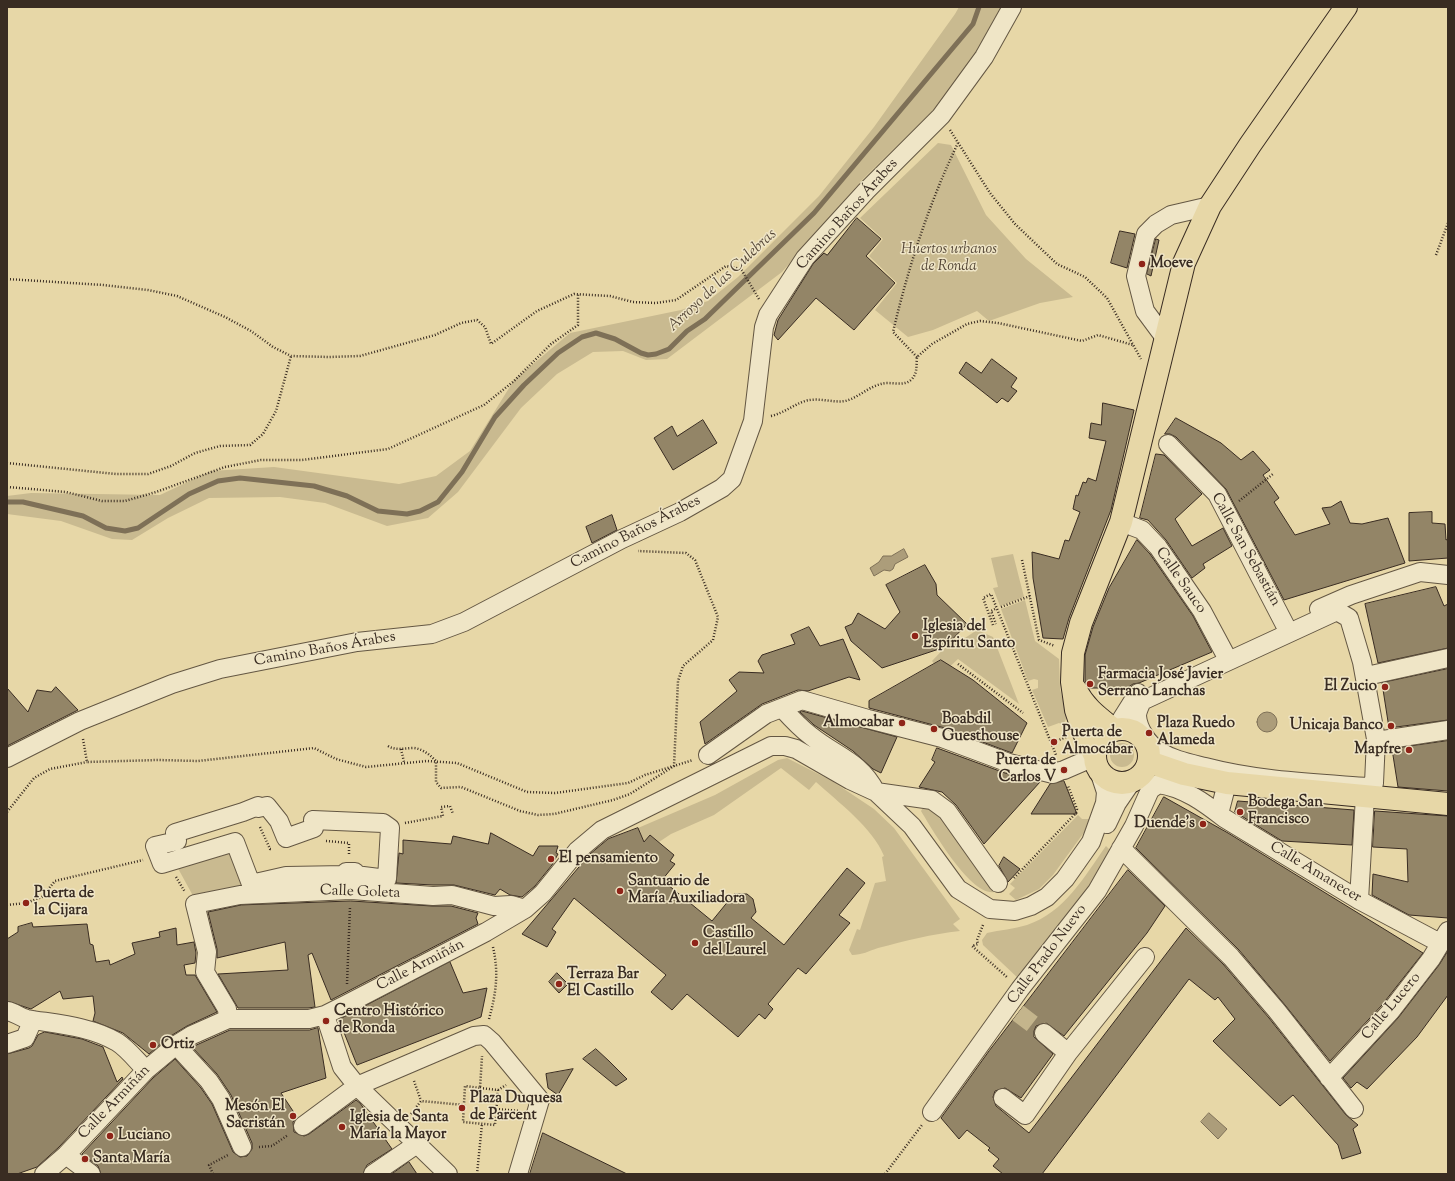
<!DOCTYPE html>
<html>
<head>
<meta charset="utf-8">
<style>
  body { margin:0 }
  #map { position:relative; width:1455px; height:1181px; overflow:hidden; background:#e7d7a7; font-family:"Sorts Mill Goudy",serif }
  canvas { display:block }
  .frame { position:absolute; inset:0; border:8px solid #392c22; pointer-events:none }
</style>
</head>
<body>
<div id="map">
<canvas width="1455" height="1181"></canvas>
<div class="frame"></div>
</div>
<script>
const ctx = document.querySelector('canvas').getContext('2d');
ctx.lineJoin = 'round';
function fill(path, color) {
  ctx.fillStyle = color;
  ctx.fill(path, 'evenodd');
}
function strokePath(path, color, width, dash) {
  ctx.strokeStyle = color;
  ctx.lineWidth = width;
  ctx.lineCap = dash ? 'butt' : 'round';
  ctx.setLineDash(dash || []);
  ctx.stroke(path);
}
function label(font, color, halo, rows, align = 'center') {
  ctx.font = font + ' "Sorts Mill Goudy",serif';
  ctx.lineWidth = 3;
  ctx.setLineDash([]);
  ctx.textBaseline = 'middle';
  ctx.strokeStyle = halo;
  ctx.fillStyle = color;
  for (const [text, x, y, turn = 0] of rows) {
    ctx.save();
    ctx.translate(x, y);
    ctx.rotate((+turn || 0) * Math.PI / 180);
    ctx.textAlign = isNaN(turn) ? turn : align;
    if (halo) ctx.strokeText(text, 0, 0);
    ctx.fillText(text, 0, 0);
    ctx.restore();
  }
}
fill(new Path2D(`
  M959 7H1001L980 53 936 107 862 180 782 272 667 359 646 360 623 351 593 352 557 374 521 408 458 492 428 518 387 526 325 503 280 497 209 498 168 518 132 540 112 539 61 521 7 514V496L31 493 160 495 211 471 274 467 399 484 436 476 470 451 514 380 570 333 681 310 708 301 738 277 819 196 874 127 955 14Z
  M938 143 951 145 986 215 1026 259 1073 297 1040 303 989 321 977 311 933 330 908 337 875 310 897 283 869 256 883 239 860 218Z
  M1013 554 1024 597 1000 606 993 588 998 587 991 558Z
  M1025 600 1035 641 1059 659 1060 689 1067 717 1063 725 1059 723 1048 727 1032 690 1038 688V680L1034 679 1028 681 1001 609Z
  M977 630 993 637 1019 704 958 659 942 674 932 661 954 638 957 640 965 638Z
  M1110 755a12 12 0 1 1 24 0a12 12 0 1 1-24 0Z
  M787 758 832 781 874 809 894 828 960 919 953 924 960 931C932 934 905 941 878 948 869 951 862 955 852 955L849 950 857 929 860 930 875 883 886 881 882 857 884 856C873 828 838 802 816 782L809 790 781 768 714 815 671 834 659 842 650 835 644 842 638 828 715 795 778 760Z
  M927 801 933 805 998 891C974 903 932 829 921 811Z
  M1078 815 1082 819H1091L1088 827 1053 875 1039 889 1016 900 1009 894 1015 888 1010 884Z
  M235 842 251 884 198 895 192 894 174 861Z
  M1106 846 1113 853 1091 889 1020 980 983 945 982 940 987 933C1000 930 1014 929 1027 925 1065 912 1084 877 1106 846Z`), '#c9ba90');
const water = new Path2D(`
  M904 549 908 557 895 564 893 569 890 571 884 570 874 576 870 568 879 562 883 556H891Z
  M1257 722a10 10 0 1 1 20 0a10 10 0 1 1-20 0Z
  M1209 1113 1227 1129 1218 1139 1201 1122Z`);
fill(water, '#ac9d7a');
strokePath(water, '#7e7057', 1);
strokePath(new Path2D(`
  M7 502H23L83 516 106 528 125 531 138 528 189 494 218 481 240 478 314 486 347 496 378 511 407 514 420 511 438 502 462 472 495 417 524 385 558 353 582 337 596 333 615 339 641 353 648 355 656 354 669 349 687 331 705 319 814 213 973 24 979 7`), '#7e7057', 5);
const building = new Path2D(`
  M857 218 881 239 866 256 895 283 854 330 816 298 778 340 774 335 778 320 813 264 824 253 827 255Z
  M1120 231 1135 234 1127 268 1111 263Z
  M1156 239 1159 240 1151 276 1147 274Z
  M992 359 1017 378 1011 387 1017 391 1008 402 1002 398 997 403 959 373 966 362 981 373Z
  M1103 403 1134 410 1111 510 1069 618 1063 639 1043 638 1033 578 1032 552 1059 559 1065 540 1069 541 1080 512 1073 509 1076 495 1078 496 1083 482 1086 483 1088 478 1096 481 1106 441 1089 438 1091 423 1101 425Z
  M1176 418 1221 443 1241 460 1253 451 1270 470 1263 475 1279 498 1274 502 1295 535 1330 524 1322 508 1331 507 1341 501 1350 523 1362 524 1388 518 1405 563 1284 600 1226 489 1176 437 1170 434H1165Z
  M703 420 717 443 673 470 654 438 672 426 677 436Z
  M1156 454 1164 455 1202 494 1175 519 1192 546 1223 528 1232 546 1203 564 1205 568 1192 578 1166 540 1148 520 1140 518Z
  M1432 512V523L1445 524 1446 540 1448 539V558L1409 561V513Z
  M612 515 617 530 592 543 586 527Z
  M1137 540 1150 554 1193 616 1212 652 1139 683 1133 684 1127 688H1089L1085 681V655L1093 627 1109 588Z
  M925 565 936 584 937 595 967 624 945 647 882 668 851 641 845 627 852 624 858 613 885 629 900 612 886 585Z
  M1436 587 1444 606 1448 604V648L1378 663 1365 604Z
  M809 627 820 646 843 639 860 680 849 677 808 691 798 690 762 704 705 744 700 722 737 691 729 680 739 672 764 673 758 661 762 655 795 644 791 635Z
  M941 660 973 680 1027 723 1012 753 945 728 869 708V701Z
  M1448 669V720L1389 728 1382 683Z
  M56 687 78 710 7 746V688L28 712 37 690 51 692Z
  M802 711 897 737 881 773 873 769 853 751 814 725 800 712Z
  M1448 741V791L1398 787 1392 749Z
  M937 748 1005 773 1040 782 984 844 956 805 942 792 919 787 935 762 932 760Z
  M1064 781 1077 814H1031L1050 784Z
  M1164 797 1228 833 1423 953 1382 1005 1330 1061 1285 1005 1239 950 1136 848Z
  M1238 801 1354 810 1352 845 1282 841 1235 812Z
  M1375 811 1448 816V918L1409 915 1372 895 1373 874 1408 882 1407 849 1373 847Z
  M638 828 644 842 650 835 674 855 670 861 675 864 662 880 712 921 734 894H747L753 899 756 912 751 918 784 945 847 868 865 883 839 915 850 923 806 974 798 968 768 1004 773 1009 765 1019 759 1014 738 1037 687 994 672 1010 651 992 666 975 574 898 552 929 556 932 547 947 522 934 590 854 608 839Z
  M491 833 533 856 539 846H558L556 853 558 854 552 865 535 886 522 897 510 895 500 889 495 895 454 885H433L396 883 399 853 403 854V840L451 844 453 836 488 844Z
  M1004 857 1020 869 1008 882 999 866Z
  M1128 870 1165 906 1147 933 1064 1036 1046 1023 1036 1026 1034 1031V1037L1053 1054 1021 1098 1005 1088 995 1091 993 1097 996 1106 1029 1133 1186 928 1223 964 1269 1018 1346 1115 1358 1125 1353 1129 1361 1153 1342 1159 1338 1145 1293 1095 1280 1106 1213 1041 1235 1019 1218 997 1215 1000 1189 979 1042 1174H1003L993 1166 999 1159 988 1150 990 1148 967 1130 959 1139 941 1118 989 1051Z
  M351 901 432 906H451L478 913 476 918 478 924 331 1000 312 953 308 955 315 1007 308 1008H238L218 974 288 970 285 942 217 958V949L208 912 241 905Z
  M32 923 33 927 87 924 90 944 93 945 96 962 109 960 110 965 135 954 132 943 160 937 159 932 176 928 177 945 194 942 196 953 195 963 184 965 186 975H195L217 1012 187 1026 169 1037 149 1054 123 1033 93 1021 95 1013 93 996 63 999 60 991 31 1009 7 1001V939L18 932V927Z
  M1448 951V995L1417 1037 1367 1089 1357 1082 1351 1088 1343 1078 1398 1018 1439 965Z
  M450 962 463 993 487 988 481 1017 357 1065 339 1020Z
  M557 973 568 984 559 993 549 982Z
  M318 1028 326 1078 281 1093 297 1117 293 1122 294 1132 304 1136 309 1134 356 1100 360 1103 392 1149 367 1165 363 1174H101L98 1166 82 1154 153 1078 175 1059 201 1088 212 1104 233 1152 240 1157 247 1156 252 1149V1143L231 1095 217 1074 192 1047 230 1030H309Z
  M45 1032 82 1039 103 1047 117 1082 122 1077 123 1079 59 1147 37 1167 17 1174H7V1054L29 1048 32 1046 38 1035Z
  M596 1049 609 1061 627 1079 616 1086 583 1059Z
  M573 1069 558 1095 548 1088 546 1074Z
  M543 1133 627 1174H530Z
  M409 1162 417 1174H392Z`);
fill(building, '#938567');
strokePath(building, '#392c22', 1);
strokePath(new Path2D(`
  M1018 1013 1044 1033`), '#c4b58c', 18, [18, 9]);
const minor = new Path2D(`
  M1165 338 1145 311 1136 276 1146 234 1156 224 1171 215 1210 206
  M1168 444 1217 494 1285 625
  M1121 522 1142 530 1158 547 1202 611 1225 654
  M1319 609 1351 595 1420 572 1448 575
  M1337 611 1349 618 1362 662 1376 739 1374 783 1368 787C1313 783 1258 781 1205 767 1189 763 1173 760 1159 751 1148 744 1138 729 1137 716 1137 711 1140 706 1142 701Z
  M1371 675 1448 658
  M782 708C791 718 800 728 811 736 837 757 859 760 876 792L932 800 947 811 998 883
  M1116 728 1138 693
  M1383 740 1448 730
  M708 755 766 714 802 700 868 719 942 738 1009 763 1053 774 1060 771
  M7 758 80 721 172 684 220 669 357 642 432 634 464 622 622 539 680 512 722 488 732 479 753 421 764 327 768 315 805 258 866 191 941 116 984 57 1012 7
  M1064 770 1094 757
  M258 806V808L267 806 279 821 286 838 314 828 313 820 383 823 390 828 387 879 355 875V872H346V875L286 876 251 884 235 842 162 864 155 846 177 841 175 833 243 812Z
  M1219 814 1227 783
  M1107 824 1117 803 1132 781
  M1121 848 1231 957 1277 1011 1354 1109
  M1359 900 1365 796
  M7 1011C15 1012 19 1017 27 1019 56 1024 90 1026 117 1042 127 1048 137 1061 146 1070
  M325 1015 342 1067 357 1086 448 1174
  M228 1019 227 1009 205 972 207 952 195 904 240 895 351 890 433 896 452 895 494 906 511 905 525 909
  M1044 1033 1068 1053 1145 957
  M7 1044 25 1038 33 1020
  M176 1045 209 1081 221 1099 242 1147
  M1329 1078 1390 1012 1431 959 1448 931
  M1003 1098 1025 1115 1068 1053
  M932 1112 1020 989 1097 891 1134 826 1150 790 1158 784C1183 787 1205 803 1224 818L1359 900 1440 943
  M303 1126 357 1086 474 1036 484 1035 492 1042 540 1100 518 1174
  M66 1155 91 1174
  M44 1174 66 1155 146 1070 176 1045 192 1035 228 1019H309L325 1015 345 1005 486 932 525 909 543 893 577 851 602 830 771 746H785L796 749 850 780 876 792 912 826 958 889 990 909 1015 911 1031 906 1047 897 1065 879 1091 842 1105 803 1106 792 1099 771
  M373 1174 417 1144`);
const major = new Path2D(`
  M1076 690C1085 708 1098 717 1113 729
  M1095 756a27 27 0 1 1 54 0a27 27 0 1 1-54 0Z
  M1094 754 1083 731 1076 710 1072 682 1073 653 1081 623 1121 522 1184 263 1210 206 1250 145 1346 7
  M1149 762 1184 774 1227 783 1448 804`);
strokePath(minor, '#645743', 20);
strokePath(major, '#392c22', 24);
strokePath(new Path2D(`
  M950 130 990 193 1015 224 1057 264 1085 277 1107 298 1141 359
  M1436 255 1448 223
  M7 279 103 285 148 290 177 296 225 317 251 331 273 347 291 356 329 357 360 356 435 335 461 323 477 320 485 327 491 344 537 311 574 294 610 296 633 302 656 303 676 300 726 266 741 269 759 299
  M917 357 893 332C908 268 929 203 958 143
  M771 416C784 413 793 405 805 401 819 397 832 403 845 401 858 398 868 387 881 384 890 381 903 387 911 380 918 373 916 366 917 357L932 344 967 324 980 321 998 323 1082 341 1098 335 1133 345
  M7 463 116 474H148L171 466 195 453 220 446 250 445 263 434 276 411 291 356
  M7 487 66 492 102 501H125L156 492 225 467 261 460H302L388 449 484 405 514 381 551 344 578 325V294
  M1239 501 1273 474
  M1022 560 1039 640 1055 646
  M1001 607 1030 596
  M995 609 991 611 996 624
  M993 625 983 598 991 594 1056 755
  M958 664 1023 713
  M83 739 87 762 158 760 198 761 314 748 336 759 366 767 427 761 457 763 527 792 555 793 628 783 645 775 693 760
  M1054 742 1066 737
  M388 746C396 751 404 748 414 748 423 749 430 755 436 761V782L441 788 461 787 520 811 538 815 554 814 613 800 630 794 674 766 678 681 683 666 713 640 718 617 695 560 686 553 638 551
  M401 749 404 762
  M7 812 34 778 50 769 87 762
  M405 823 443 816 441 807 450 806 453 814
  M260 827 270 849H272
  M326 841 349 843V855
  M176 877 185 892
  M1014 878 1076 813 1077 809 1068 786
  M7 905 26 903 42 897 55 881 143 860
  M983 925 977 940 978 944 972 946 1008 978
  M347 984 350 907
  M489 1019C496 994 499 973 493 947
  M414 1081 421 1101
  M480 1088 498 1090 495 1125 463 1122 465 1086 480 1088 482 1056
  M498 1090 506 1085
  M496 1109 520 1111
  M411 1114 421 1101 464 1105
  M259 1147 272 1146 288 1135
  M213 1174 209 1165 228 1155
  M477 1174 482 1124
  M885 1174 922 1125`), '#392c22', 2.5, [1, 2]);
strokePath(minor, '#efe5c6', 18);
strokePath(major, '#e7d7a7', 22);
for (const [x, y, r, color] of [
  [1142,264,4,"#8f2418"],
  [915,636,4,"#8f2418"],
  [1090,684,4,"#8f2418"],
  [1385,687,4,"#8f2418"],
  [902,723,4,"#8f2418"],
  [1391,726,4,"#8f2418"],
  [934,729,4,"#8f2418"],
  [1149,733,4,"#8f2418"],
  [1054,742,4,"#8f2418"],
  [1409,750,4,"#8f2418"],
  [1064,770,4,"#8f2418"],
  [1240,812,4,"#8f2418"],
  [1203,824,4,"#8f2418"],
  [551,859,4,"#8f2418"],
  [620,891,4,"#8f2418"],
  [26,903,4,"#8f2418"],
  [695,943,4,"#8f2418"],
  [559,984,4,"#8f2418"],
  [326,1021,4,"#8f2418"],
  [153,1045,4,"#8f2418"],
  [462,1108,4,"#8f2418"],
  [293,1116,4,"#8f2418"],
  [342,1127,4,"#8f2418"],
  [110,1136,4,"#8f2418"],
  [85,1159,4,"#8f2418"]
]) {
  const dot = new Path2D();
  dot.arc(x, y, r, 0, 2 * Math.PI);
  ctx.fillStyle = color;
  ctx.fill(dot);
  strokePath(dot, '#efe5c6', 1.5);
}
label('15px', '#392c22', '#efe5c6', [
  ["Camino Baños Árabes",848,215,-48],
  ["Camino Baños Árabes",636,533,-27],
  ["Calle San Sebastián",1245,550,61],
  ["Calle Sauco",1180,581,55],
  ["Camino Baños Árabes",325,650,-10],
  ["Calle Amanecer",1315,873,31],
  ["Calle Goleta",360,893,2],
  ["Calle Prado Nuevo",1048,955,-53],
  ["Calle Armiñán",421,966,-27],
  ["Calle Lucero",1392,1007,-50],
  ["Calle Armiñán",115,1103,-46]
]);
label('italic 15px', '#564838', '#efe5c6', [
  ["Huertos urbanos",949,250],
  ["de Ronda",949,267]
]);
label('bold 15px', '#392c22', '#efe5c6', [
  ["Moeve",1150,264],
  ["Iglesia del",923,627],
  ["Espíritu Santo",923,644],
  ["Farmacia José Javier",1098,675],
  ["Serrano Lanchas",1098,692],
  ["El Zucio",1377,687,"right"],
  ["Boabdil",942,720],
  ["Guesthouse",942,737],
  ["Almocabar",894,723,"right"],
  ["Plaza Ruedo",1157,724],
  ["Alameda",1157,741],
  ["Unicaja Banco",1383,726,"right"],
  ["Puerta de",1062,733],
  ["Almocábar",1062,750],
  ["Mapfre",1401,750,"right"],
  ["Puerta de",1056,761,"right"],
  ["Carlos V",1056,778,"right"],
  ["Bodega San",1248,803],
  ["Francisco",1248,820],
  ["Duende's",1195,824,"right"],
  ["El pensamiento",559,859],
  ["Santuario de",628,882],
  ["María Auxiliadora",628,899],
  ["Puerta de",34,894],
  ["la Cijara",34,911],
  ["Castillo",703,934],
  ["del Laurel",703,951],
  ["Terraza Bar",567,975],
  ["El Castillo",567,992],
  ["Centro Histórico",334,1012],
  ["de Ronda",334,1029],
  ["Ortiz",161,1045],
  ["Plaza Duquesa",470,1099],
  ["de Parcent",470,1116],
  ["Mesón El",285,1107,"right"],
  ["Sacristán",285,1124,"right"],
  ["Iglesia de Santa",350,1118],
  ["María la Mayor",350,1135],
  ["Luciano",118,1136],
  ["Santa María",93,1159]
], 'left');
label('italic 16px', '#564838', '#efe5c6', [
  ["Arroyo de las Culebras",723,281,-43]
]);
</script>
</body>
</html>
